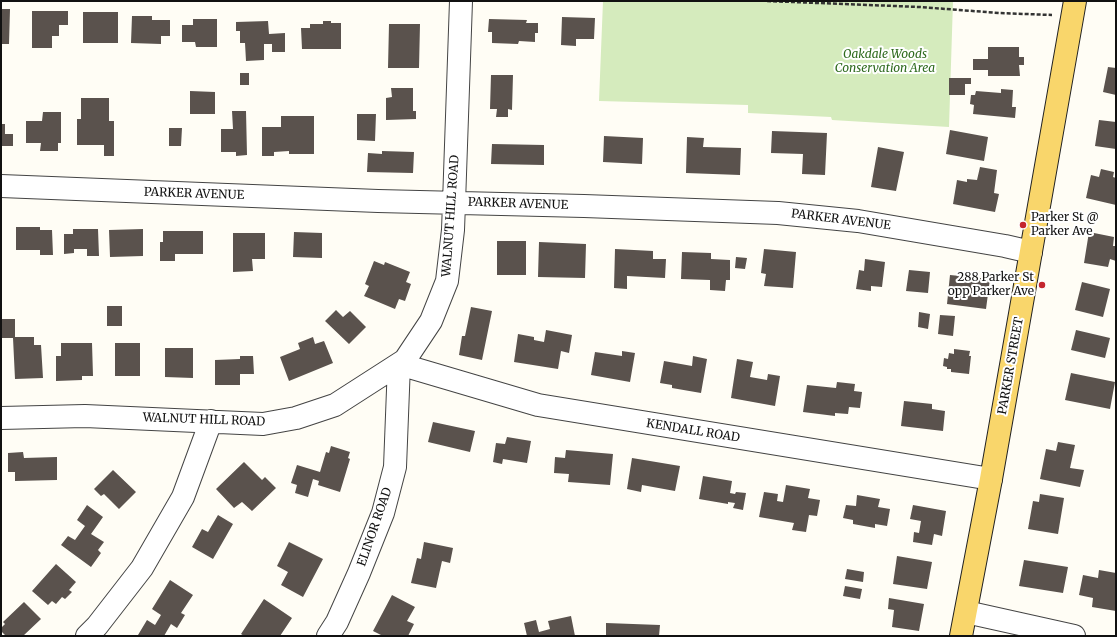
<!DOCTYPE html>
<html>
<head>
<meta charset="utf-8">
<style>
  body { margin:0 }
  #map { position:relative; width:1117px; height:637px; overflow:hidden; background:#fffdf5; font-family:Merriweather,serif }
  canvas { display:block }
  .frame { position:absolute; inset:0; border:2px solid #111; pointer-events:none }
</style>
</head>
<body>
<div id="map">
<canvas width="1117" height="637"></canvas>
<div class="frame"></div>
</div>
<script>
const ctx = document.querySelector('canvas').getContext('2d');
ctx.lineJoin = 'round';
function fill(path, color) {
  ctx.fillStyle = color;
  ctx.fill(path, 'evenodd');
}
function strokePath(path, color, width, dash) {
  ctx.strokeStyle = color;
  ctx.lineWidth = width;
  ctx.lineCap = dash ? 'butt' : 'round';
  ctx.setLineDash(dash || []);
  ctx.stroke(path);
}
function label(font, color, halo, rows, align = 'center') {
  ctx.font = font + ' Merriweather,serif';
  ctx.lineWidth = 4;
  ctx.setLineDash([]);
  ctx.textBaseline = 'middle';
  ctx.strokeStyle = halo;
  ctx.fillStyle = color;
  for (const [text, x, y, turn = 0] of rows) {
    ctx.save();
    ctx.translate(x, y);
    ctx.rotate((+turn || 0) * Math.PI / 180);
    ctx.textAlign = isNaN(turn) ? turn : align;
    if (halo) ctx.strokeText(text, 0, 0);
    ctx.fillText(text, 0, 0);
    ctx.restore();
  }
}
fill(new Path2D(`
  M603 1H953L949 127 832 120 831 117 748 113V105L599 101Z`), '#d5ebbd');
fill(new Path2D(`
  M1 9H10L9 44H1Z
  M32 11H68V25H59V36H52V48H32Z
  M83 12H118V43H83Z
  M132 16H152V20H170V36H161V44L131 43Z
  M562 17 595 18 594 39H576V46L561 45Z
  M193 19H217V47H196L195 42H182V25H193Z
  M489 19 527 20 526 23H538V33H535V42L519 41 518 44 492 43V32H488Z
  M268 21 269 34 285 33V52H272V44H264V60L246 61 245 43H240V31H236V22Z
  M323 21H331V23H341V49H302L301 28H310V24H323Z
  M389 24H420L419 68H388Z
  M988 47H1019V57H1024V65H1019L1020 76H988V70H973V59H988Z
  M1108 67 1116 68V95L1103 92Z
  M240 73H249V85H240Z
  M491 75H513L512 110 508 109V117H496L497 109H490Z
  M949 78H971V84H965V95H949Z
  M391 88H413V111H416V119L386 120V98L392 97Z
  M1001 89 1013 90 1012 107H1016L1015 118 973 114 974 105 970 104 971 95H975L976 91 1001 93Z
  M190 91 215 92V114H190Z
  M81 98H109V121H114V156H104V145H77V119H81Z
  M232 111H246L247 155 236 156V152H221V129H233Z
  M43 112H61V143H58V151H40L41 143H26V121H42Z
  M357 114H376L375 141 357 140Z
  M281 116H314V154H289V151L274 152V156H262V127H281Z
  M1099 120 1116 122V149L1095 146Z
  M1 124H5V134H13V146H1Z
  M169 128H182L181 146H169Z
  M950 130 988 137 984 161 946 154Z
  M772 131 827 133 825 175 802 174 803 154 771 153Z
  M604 136 643 138 642 164 603 162Z
  M687 137 704 138 703 147 741 148 740 175 686 173Z
  M492 144 544 145V165L491 164Z
  M878 147 904 152 896 191 871 187Z
  M382 151 414 152 413 173 367 172 368 153 382 154Z
  M980 167 997 170 994 193 999 194 995 212 953 204 957 180 967 182V179L977 180Z
  M1101 169 1114 172 1113 177 1116 178V205L1086 198 1091 175 1099 177Z
  M16 227H40V230H52L53 255H40V250H16Z
  M73 229H98L99 256H87V249H74V253L64 254V234H73Z
  M143 229V256L110 257 109 230Z
  M163 231H203V254H175V261H160V242H163Z
  M294 232 322 233V258L293 257Z
  M1089 232 1114 237 1113 246H1116V261L1110 259 1108 267 1084 263Z
  M233 233H265V259H252L253 271 233 272Z
  M497 241H526V275H497Z
  M539 242 586 244 585 278 538 277Z
  M615 249 653 251V259H666L665 278 627 276V289L614 288Z
  M764 249 796 252 793 288 764 286 766 274 761 273Z
  M682 252 711 253V259L730 260V280H726L725 291 710 290V280L681 279Z
  M736 257 747 258 745 269 735 268Z
  M865 259 885 262 882 287 871 286V291L856 289 859 270 864 271Z
  M374 261 384 265 385 262 410 272 406 282 411 284 405 301 399 299 395 309 364 296 369 286 365 284Z
  M909 270 930 272 928 293 906 291Z
  M950 275 990 279 986 309 947 304Z
  M1082 282 1110 289 1103 317 1075 310Z
  M107 306H122V326H107Z
  M471 307 492 311 482 360 459 355 462 336H465Z
  M336 310 343 317 350 311 366 327 349 344 325 321Z
  M919 312 930 314 928 329 918 327Z
  M940 315 955 316 953 336 938 334Z
  M1 319H15V337H34V345H41L43 378 15 379 13 338H1Z
  M546 330 572 335 569 353 561 351 558 369 514 362 518 334 534 337V340L544 342Z
  M1076 330 1110 338 1105 358 1071 350Z
  M313 337 315 344 324 341 333 363 289 381 280 357 300 349 298 343Z
  M61 343H92L93 376H82V380L56 381V356H61Z
  M115 343H140V376H115Z
  M165 348H193V378L165 377Z
  M954 349 970 351 969 356H971L969 374 951 372V369H947V367L943 366 944 358 948 359 949 353 954 354Z
  M622 351 635 353 630 382 591 375 595 352 622 356Z
  M240 356H253L254 374H240V385H215V360L240 359Z
  M693 356 707 359 701 393 672 388V385L660 383 664 361 692 366Z
  M737 359 753 362 750 377 767 380 768 374 780 376 775 406 731 398Z
  M1071 373 1115 382 1110 409 1065 400Z
  M837 382 855 384 854 391 862 392 860 408 849 407 848 414 835 413V416L803 412 807 385 836 388Z
  M904 401 932 404V409L945 411 943 431 901 426Z
  M433 422 475 431 470 452 428 442Z
  M507 437 531 441 527 463 503 459 502 464 493 462 496 443 505 444Z
  M1058 442 1075 445 1070 468 1084 470 1080 487 1040 479 1046 449 1056 451Z
  M331 446 350 452 348 458 350 459 340 492 318 485 319 481 313 479 308 497 295 493 297 485 291 483 297 465 320 472 326 452 329 453Z
  M566 450 613 454 610 485 568 482 569 474 554 473 555 457 565 458Z
  M23 452 24 458 57 457V480L15 481V472H8V453Z
  M632 458 680 466 675 491 642 485 641 492 627 489Z
  M244 462 262 480 265 477 276 488 252 511 242 502 234 508 216 489Z
  M113 470 136 492 119 509 104 494 101 496 94 489Z
  M703 476 732 481 730 493 735 494 736 492 746 493 743 510 733 508 735 503 728 502V504L699 499Z
  M786 485 810 489 808 498 820 500 817 516 809 515 806 532 792 530 794 523 759 517 764 492 778 494 777 501 783 502Z
  M1040 494 1064 498 1058 534 1028 529 1033 501 1039 502Z
  M857 495 880 499 878 507 890 509 887 526 875 524V528L853 524V520L843 518 846 505 856 506Z
  M87 505 103 517 91 534 104 542 98 550 101 553 91 567 61 545 68 536 75 540 85 526 77 520Z
  M913 505 946 511 942 536 934 534 932 545 913 542 914 532 919 533 921 521 910 519Z
  M218 515 233 524 213 559 192 547 202 529 208 532Z
  M289 542 323 559 303 597 281 585 288 572 277 566Z
  M424 542 453 548 450 563 442 561 436 588 411 583 417 558 421 559Z
  M897 556 932 562 927 589 893 584Z
  M1024 560 1068 567 1063 593 1019 586Z
  M56 564 76 582 69 590 72 592 65 599 62 597 56 604 52 601 48 605 32 591Z
  M847 569 864 572 863 582 845 579Z
  M1099 570 1116 573V611L1092 607 1093 598 1079 595 1083 575 1098 578Z
  M170 580 193 595 181 613 185 615 177 628 171 624 164 636H140L138 635 147 620 155 625 161 615 152 609Z
  M845 586 862 589 860 599 843 596Z
  M392 595 415 607 407 621 414 624 408 636H402L399 635V636H383L373 631Z
  M889 598 924 604 919 631 892 627 894 610 888 609Z
  M264 599 292 618 280 636H244L241 634Z
  M24 602 41 619 23 636H6L1 631V628L5 624 3 622Z
  M571 616 575 636H527L524 623 536 620 539 632 550 629 548 621Z
  M606 623 660 625 659 636H606Z`), '#5a524d');
const minor = new Path2D(`
  M1 186 378 201 584 206 778 213 858 221 1005 246 1031 252
  M1 418 85 416 263 424 296 418 335 405 405 360 431 321 447 281 453 230 454 203 461 1
  M966 612 1074 636
  M87 636 97 626 142 568 183 497 211 421
  M328 636 337 622 359 573 383 513 395 467 399 364 538 405 991 479`);
const major = new Path2D(`
  M961 636 991 479 1075 1`);
strokePath(minor, '#444', 24);
strokePath(major, '#222', 24);
strokePath(new Path2D(`
  M767 1 920 7 999 13 1052 15`), '#333', 2.5, [4, 2]);
strokePath(minor, '#fff', 22);
strokePath(major, '#f9d66b', 22);
for (const [x, y, r, color] of [
  [1023,225,4,"#c4262e"],
  [1042,285,4,"#c4262e"]
]) {
  const dot = new Path2D();
  dot.arc(x, y, r, 0, 2 * Math.PI);
  ctx.fillStyle = color;
  ctx.fill(dot);
  strokePath(dot, '#fff', 1.5);
}
label('italic 12px', '#2f6b1f', '#fff', [
  ["Oakdale Woods",885,55],
  ["Conservation Area",885,69]
]);
label('12px', '#111', '#fff', [
  ["PARKER AVENUE",194,194,2],
  ["PARKER AVENUE",518,204,2],
  ["WALNUT HILL ROAD",451,216,-86],
  ["PARKER AVENUE",841,220,7],
  ["PARKER STREET",1011,366,-80],
  ["WALNUT HILL ROAD",204,420,2],
  ["KENDALL ROAD",693,431,9],
  ["ELINOR ROAD",375,527,-71]
]);
label('12px', '#111', '#fff', [
  ["Parker St @",1031,218],
  ["Parker Ave",1031,232],
  ["288 Parker St",1034,278,"right"],
  ["opp Parker Ave",1034,292,"right"]
], 'left');
</script>
</body>
</html>
